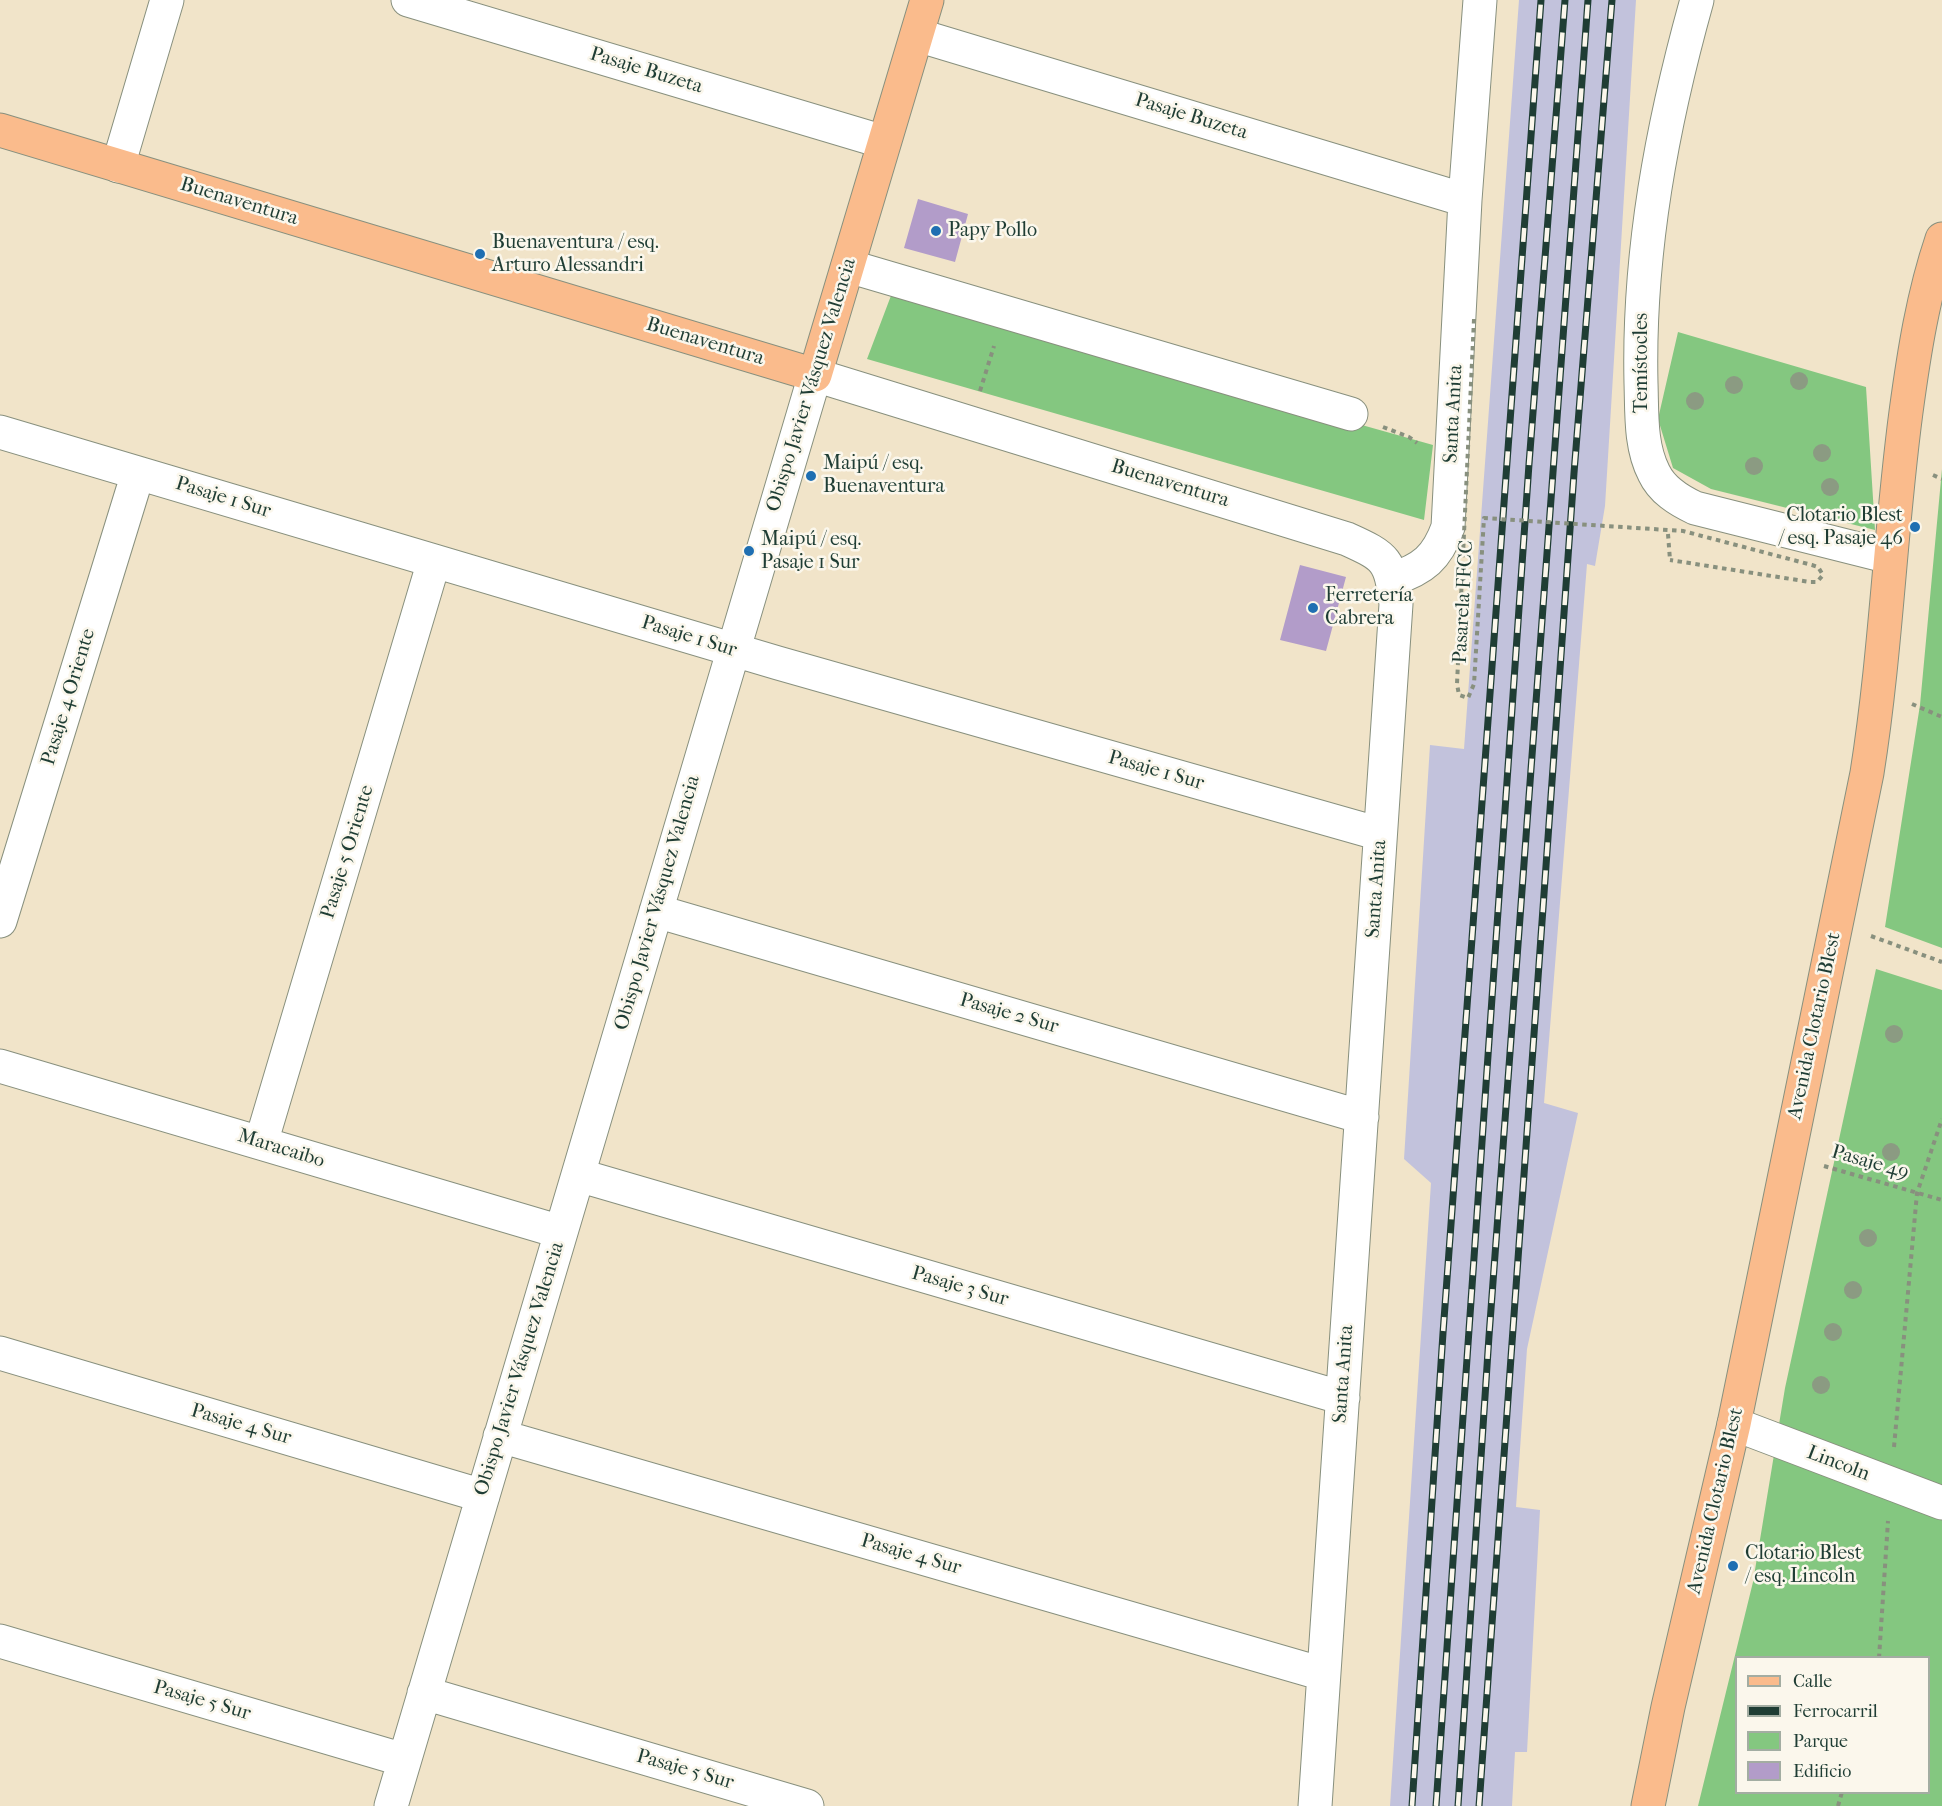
<!DOCTYPE html>
<html>
<head>
<meta charset="utf-8">
<style>
  body { margin:0 }
  #map { position:relative; width:1942px; height:1806px; overflow:hidden; background:#f1e4c9; font-family:"IM FELL French Canon",serif }
  canvas { display:block }
  .legend { position:absolute; left:1735px; top:1656px; width:195px; height:138px; box-sizing:border-box; background:#fbf7ec; border:2px solid #a3ada2; margin:0; padding:8px 10px; list-style:none; font-size:18px; color:#1f3d34 }
  .legend li { display:flex; align-items:center; gap:12px; height:30px }
  .legend b { width:30px; border:2px solid #a3ada2 }
</style>
</head>
<body>
<div id="map">
<canvas width="1942" height="1806"></canvas>
<ul class="legend">
<li><b style="height:8px;background:#fabb8c"></b>Calle</li>
<li><b style="height:8px;background:#1f3d34"></b>Ferrocarril</li>
<li><b style="height:16px;background:#84c780"></b>Parque</li>
<li><b style="height:16px;background:#b29cc9"></b>Edificio</li>
</ul>
</div>
<script>
const ctx = document.querySelector('canvas').getContext('2d');
ctx.lineJoin = 'round';
function fill(path, color) {
  ctx.fillStyle = color;
  ctx.fill(path, 'evenodd');
}
function strokePath(path, color, width, dash) {
  ctx.strokeStyle = color;
  ctx.lineWidth = width;
  ctx.lineCap = dash ? 'butt' : 'round';
  ctx.setLineDash(dash || []);
  ctx.stroke(path);
}
function label(font, color, halo, rows, align = 'center') {
  ctx.font = font + ' "IM FELL French Canon",serif';
  ctx.lineWidth = 5;
  ctx.setLineDash([]);
  ctx.textBaseline = 'middle';
  ctx.strokeStyle = halo;
  ctx.fillStyle = color;
  for (const [text, x, y, turn = 0] of rows) {
    ctx.save();
    ctx.translate(x, y);
    ctx.rotate((+turn || 0) * Math.PI / 180);
    ctx.textAlign = isNaN(turn) ? turn : align;
    if (halo) ctx.strokeText(text, 0, 0);
    ctx.fillText(text, 0, 0);
    ctx.restore();
  }
}
fill(new Path2D(`
  M1519 0H1636L1605 506 1595 566 1587 564 1544 1103 1578 1113 1527 1349 1516 1507 1540 1510 1527 1752H1515L1512 1806H1390L1431 1183 1404 1159 1430 745 1464 749Z`), '#c2c2dc');
fill(new Path2D(`
  M892 293 1433 445 1424 520 867 359Z
  M1678 332 1866 387 1875 530 1711 489 1673 468 1658 419Z
  M1942 469V948L1885 927 1920 705Z
  M1876 969 1942 990V1806H1698L1753 1582 1785 1388ZM1736 1658H1928V1792H1736Z`), '#84c780');
fill(new Path2D(`
  M918 199 968 214 955 262 904 248Z
  M1300 565 1346 577 1326 651 1280 640Z`), '#b29cc9');
const minor = new Path2D(`
  M408 0 884 142
  M1697 0C1662 125 1638 253 1641 383 1642 413 1640 446 1654 473 1662 490 1678 500 1695 508L1890 557
  M917 35 1465 200
  M118 166 167 0
  M848 266 1351 414
  M0 432 778 663 1380 834
  M1393 579C1423 569 1437 558 1448 527L1465 200 1480 0
  M656 911 1362 1117
  M0 921 138 473
  M0 1066 561 1232
  M261 1143 434 561
  M578 1175 1343 1398
  M0 1353 483 1496
  M1734 1424 1942 1503
  M500 1436 1323 1674
  M0 1641 404 1760
  M424 1693 807 1806
  M391 1806 815 375 1347 539C1387 557 1390 560 1396 604L1315 1806`);
const major = new Path2D(`
  M0 130 815 375 927 0
  M1648 1806 1668 1707 1734 1424 1867 773C1886 653 1890 532 1906 412 1914 353 1923 295 1942 239`);
strokePath(minor, '#88907e', 35);
strokePath(major, '#88907e', 35);
strokePath(new Path2D(`
  M980 391 994 346
  M1383 427 1409 437 1417 443
  M1933 475 1942 479
  M1668 534 1670 560
  M1912 704 1942 717
  M1871 936 1942 962
  M1824 1166 1942 1200
  M1894 1447 1917 1193 1942 1119
  M1879 1658 1888 1521
  M1838 1806 1842 1792`), '#88907e', 4, [4.5, 4.5]);
strokePath(minor, '#fff', 33);
strokePath(major, '#fabb8c', 33);
const rail = new Path2D(`
  M1412 1806 1443 1333 1541 0
  M1436 1806 1529 464 1565 0
  M1458 1806 1489 1336 1588 0
  M1479 1806 1574 473 1612 0`);
strokePath(rail, '#1f3d34', 7);
strokePath(rail, '#fbf7ec', 4.5, [14]);
strokePath(new Path2D(`
  M1474 319 1457 684 1459 695 1468 698 1474 684 1484 518 1683 531 1812 565 1818 567 1823 575 1817 582H1810L1670 560`), '#88907e', 4, [4.5, 4.5]);
ctx.fillStyle = '#8b9b82';
for (const [x, y] of [
  [1799,381],
  [1734,385],
  [1695,401],
  [1822,453],
  [1754,466],
  [1830,487],
  [1894,1034],
  [1891,1152],
  [1868,1238],
  [1853,1290],
  [1833,1332],
  [1821,1385]
]) {
  ctx.beginPath();
  ctx.arc(x, y, 9, 0, 2 * Math.PI);
  ctx.fill();
}
for (const [x, y, r, color] of [
  [936,231,6,"#1f6fb2"],
  [480,254,6,"#1f6fb2"],
  [811,476,6,"#1f6fb2"],
  [1915,527,6,"#1f6fb2"],
  [749,551,6,"#1f6fb2"],
  [1313,608,6,"#1f6fb2"],
  [1733,1566,6,"#1f6fb2"]
]) {
  const dot = new Path2D();
  dot.arc(x, y, r, 0, 2 * Math.PI);
  ctx.fillStyle = color;
  ctx.fill(dot);
  strokePath(dot, '#fbf7ec', 2);
}
label('20px', '#1f3d34', '#fbf7ec', [
  ["Pasaje Buzeta",646,71,17],
  ["Pasaje Buzeta",1191,117,17],
  ["Buenaventura",239,202,17],
  ["Buenaventura",705,342,17],
  ["Temístocles",1642,363,-90],
  ["Obispo Javier Vásquez Valencia",812,385,-73],
  ["Santa Anita",1454,414,-87],
  ["Buenaventura",1170,484,17],
  ["Pasaje 1 Sur",223,498,17],
  ["Pasarela FFCC",1464,602,-87],
  ["Pasaje 1 Sur",689,637,17],
  ["Pasaje 4 Oriente",69,697,-73],
  ["Pasaje 1 Sur",1156,771,16],
  ["Pasaje 5 Oriente",348,852,-73],
  ["Santa Anita",1377,889,-86],
  ["Obispo Javier Vásquez Valencia",658,903,-74],
  ["Pasaje 2 Sur",1009,1014,16],
  ["Avenida Clotario Blest",1815,1026,-78],
  ["Maracaibo",281,1149,17],
  ["Pasaje 49",1870,1163,16],
  ["Pasaje 3 Sur",960,1287,16],
  ["Obispo Javier Vásquez Valencia",520,1369,-73],
  ["Santa Anita",1344,1374,-86],
  ["Pasaje 4 Sur",241,1425,16],
  ["Lincoln",1838,1464,21],
  ["Avenida Clotario Blest",1716,1501,-77],
  ["Pasaje 4 Sur",911,1555,16],
  ["Pasaje 5 Sur",202,1701,16],
  ["Pasaje 5 Sur",685,1770,16]
]);
label('20px', '#1f3d34', '#fbf7ec', [
  ["Papy Pollo",948,231],
  ["Buenaventura / esq.",492,243],
  ["Arturo Alessandri",492,266],
  ["Maipú / esq.",823,464],
  ["Buenaventura",823,487],
  ["Clotario Blest",1903,516,"right"],
  ["/ esq. Pasaje 46",1903,539,"right"],
  ["Maipú / esq.",761,540],
  ["Pasaje 1 Sur",761,563],
  ["Ferretería",1325,596],
  ["Cabrera",1325,619],
  ["Clotario Blest",1745,1554],
  ["/ esq. Lincoln",1745,1577]
], 'left');
</script>
</body>
</html>
